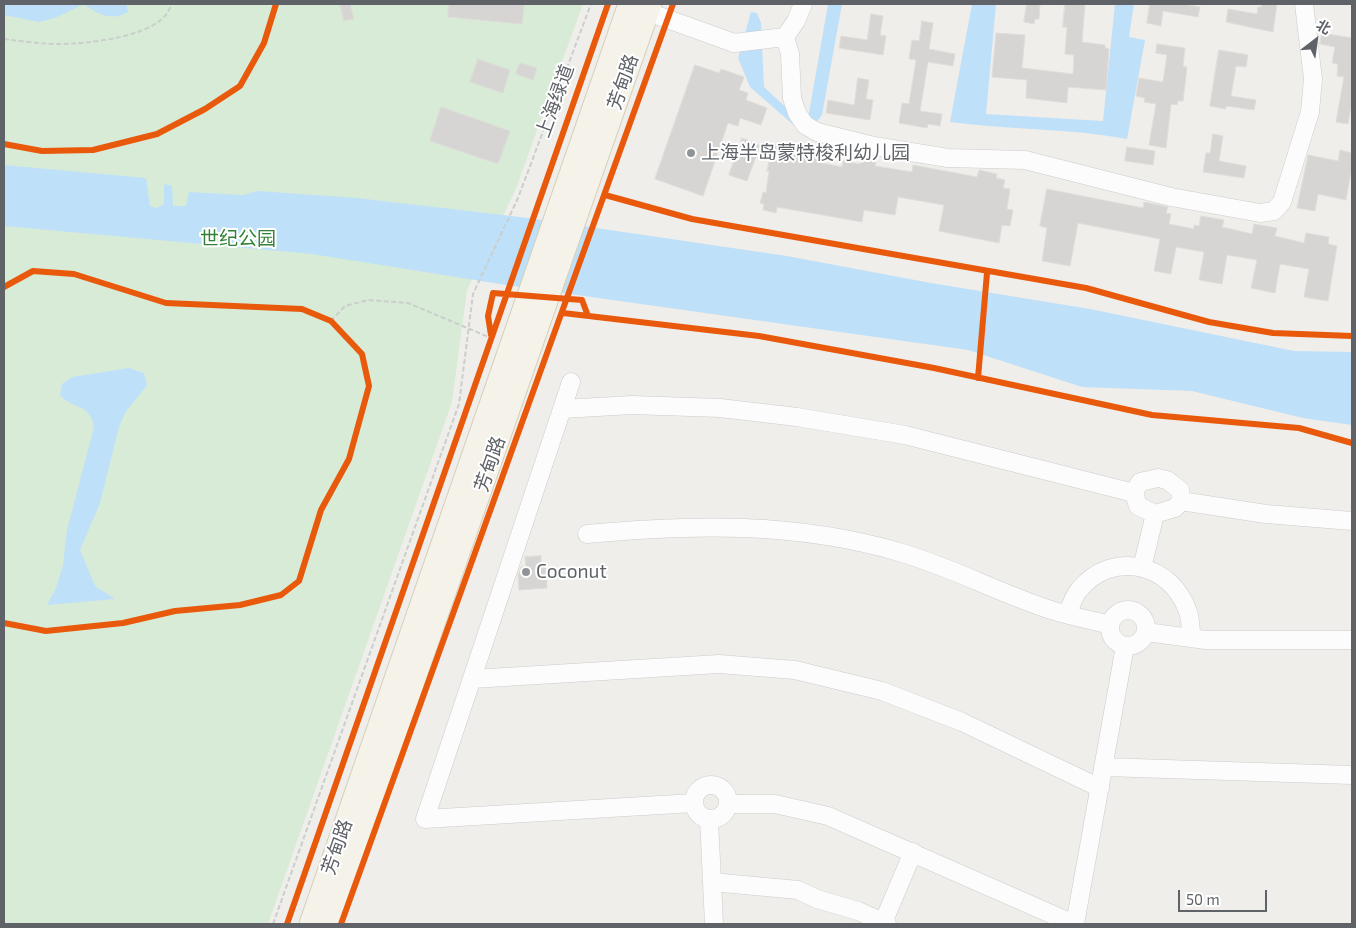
<!DOCTYPE html>
<html>
<head>
<meta charset="utf-8">
<style>
  body { margin:0 }
  #map { position:relative; width:1356px; height:928px; overflow:hidden; background:#efeeea; font-family:"Exo 2","Noto Sans SC",sans-serif }
  canvas { display:block }
  .frame { position:absolute; inset:0; border:5px solid #5f6368; pointer-events:none }
  .north { position:absolute; left:1291px; top:15px; width:50px; height:50px; -webkit-text-stroke:4px #fff; paint-order:stroke; rotate:30deg; font-size:14px; font-weight:700; line-height:20px; text-align:center; color:#5f6368 }
  .north::after { content:''; display:block; margin:auto; width:18px; height:22px; background:#5f6368; clip-path:polygon(50% 0,100% 100%,50% 72%,0 100%) }
  .scale { position:absolute; left:1178px; top:890px; width:89px; height:22px; box-sizing:border-box; border:2px solid #5f6368; border-top:0; padding-left:6px; font-size:15px; line-height:18px; white-space:nowrap; color:#5f6368; -webkit-text-stroke:4px #fff; paint-order:stroke }
</style>
</head>
<body>
<div id="map">
<canvas width="1356" height="928"></canvas>
<div class="frame"></div>
<div class="north">北</div>
<div class="scale">50 m</div>
</div>
<script>
const ctx = document.querySelector('canvas').getContext('2d');
ctx.lineJoin = 'round';
function fill(path, color) {
  ctx.fillStyle = color;
  ctx.fill(path, 'evenodd');
}
function strokePath(path, color, width, dash) {
  ctx.strokeStyle = color;
  ctx.lineWidth = width;
  ctx.lineCap = dash ? 'butt' : 'round';
  ctx.setLineDash(dash || []);
  ctx.stroke(path);
}
function label(font, color, halo, rows, align = 'center') {
  ctx.font = font + ' "Exo 2","Noto Sans SC",sans-serif';
  ctx.lineWidth = 4;
  ctx.setLineDash([]);
  ctx.textBaseline = 'middle';
  ctx.strokeStyle = halo;
  ctx.fillStyle = color;
  for (const [text, x, y, turn = 0] of rows) {
    ctx.save();
    ctx.translate(x, y);
    ctx.rotate((+turn || 0) * Math.PI / 180);
    ctx.textAlign = isNaN(turn) ? turn : align;
    if (halo) ctx.strokeText(text, 0, 0);
    ctx.fillText(text, 0, 0);
    ctx.restore();
  }
}
fill(new Path2D(`
  M4 4H583L515 191 467 290 452 402 268 924H4Z`), '#d8ebd6');
fill(new Path2D(`
  M4 4H126L128 12C112 22 97 14 84 4L55 18 39 22 4 15Z
  M828 4H842L822 115 814 125 797 128 750 87 738 58 751 12 757 13 761 23 764 87 795 116 809 113Z
  M972 4H996L986 114 1103 121 1115 4H1134L1129 37 1145 40 1127 139C1069 128 1009 130 950 122Z
  M4 165 146 178 150 206 156 208 164 204V184L172 186 173 206H186L189 192 243 195 258 191 357 198 528 218 787 256 931 283 1090 309 1294 351 1352 352V425L1303 418 1192 391 1082 387 968 350 506 285 312 254 4 226Z
  M129 368 144 373 147 385 125 413 119 427 100 503 80 550 95 586 115 599 47 605 56 588 63 565 67 530 94 427C90 403 73 410 60 395L62 384 72 377Z`), '#bfe0f9');
const building = new Path2D(`
  M340 4H350L354 19 344 21Z
  M449 4H524L522 24 448 17Z
  M1027 4H1040L1039 19H1035L1034 24 1024 22Z
  M1065 4H1085L1082 42 1105 45V48L1109 49 1106 90 1068 87 1067 103 1051 101 1026 98 1027 80 992 77 996 33 1025 35 1022 68 1073 74 1074 55 1065 54 1067 27H1063Z
  M1150 4H1182L1200 7 1198 17 1163 11 1161 26 1147 23Z
  M1262 4H1277L1273 32 1226 22 1228 9 1257 14 1258 7H1261Z
  M871 14 883 16 880 35 886 36 883 55 839 48 841 36 867 40Z
  M922 21 933 23 929 49 955 54 953 66 928 62 920 111 942 114 940 126 928 124 927 128 899 123 902 103 909 104 916 60 909 59 912 40 919 41Z
  M1322 33 1352 38V102L1348 124 1336 122 1344 77 1337 76 1338 64 1332 63 1335 47 1320 44Z
  M1157 44 1185 48 1183 66 1187 67 1183 101H1178L1177 105 1171 104 1166 148 1149 145 1156 104 1144 102 1145 98 1136 96 1139 78 1163 82 1167 55 1156 53Z
  M1219 50 1248 55 1246 67 1236 66 1231 96 1256 100 1254 110 1227 106 1225 109 1210 106Z
  M478 59 510 70 503 93 470 82Z
  M520 63 537 68 533 80 516 74Z
  M695 65 719 73 721 69 744 77 739 90 748 93 746 100 767 108 761 125 740 118 738 126 728 123 703 196 655 179Z
  M858 78 869 80 866 99 873 100 870 120 826 113 828 100 854 105Z
  M441 107 510 131 498 164 430 141Z
  M1213 134 1223 136 1219 161 1246 166 1244 178 1203 172 1206 153H1210Z
  M742 138 760 145 747 181 729 175Z
  M774 144 824 153 822 163 842 167 843 161 860 164 862 158 876 161 875 166 912 172 913 165 977 177 979 170 997 174 996 178 1005 180 1003 188 1010 189 1007 209 1013 210 1010 226 1002 225 999 243 939 231 944 205 898 197 895 215 864 210 862 222 777 207 776 213 763 210 764 204 760 203 763 192 766 193 769 171H767Z
  M1127 147 1155 151 1153 165 1125 161Z
  M1340 150 1352 153V166L1346 200 1318 194 1315 211 1297 208 1308 155 1338 161Z
  M1047 189 1143 208 1144 202 1168 207 1166 213 1171 214 1169 224 1194 229V225L1199 226 1201 216 1224 220 1222 227 1252 234 1254 224 1277 228 1275 236 1304 243 1306 233 1329 237 1328 244 1337 246 1328 301 1304 297 1309 269 1280 264 1275 293 1251 288 1257 260 1227 255 1222 284 1199 280 1204 252 1176 247 1171 274 1154 271 1160 239 1078 223 1070 266 1042 261 1047 228 1040 226Z
  M541 556V563H546L547 588 519 590 518 575 521 567 526 566 525 557Z`);
fill(building, '#d6d5d3');
strokePath(building, '#deddd9', 1);
const minor = new Path2D(`
  M803 4 796 21 785 37 790 54 792 98 797 113 805 125 817 132 874 146 948 158 1025 160 1171 197 1260 213 1274 211 1282 202 1310 112 1313 79 1304 4
  M648 12 734 43 785 37
  M571 382 425 819 694 803
  M562 409 632 405 720 408 797 417 905 435 1134 493
  M1158 478 1167 480 1180 490 1181 501 1175 508 1155 514 1138 506 1134 493 1140 482Z
  M1181 501 1266 514 1352 521
  M587 534C692 524 796 522 899 552 951 567 999 593 1051 610 1070 616 1090 620 1110 625
  M1142 568 1155 514
  M1110 628a18 18 0 1 1 36 0a18 18 0 1 1-36 0Z
  M1067 614C1071 607 1073 597 1079 590 1112 549 1172 563 1188 612 1191 620 1191 630 1191 638
  M1146 632 1206 640H1352
  M472 679 719 664 795 670 882 691 962 722 1100 788
  M1104 767 1352 775
  M694 802a17 17 0 1 1 34 0a17 17 0 1 1-34 0Z
  M728 804H775L828 816 1074 924
  M709 819 714 924
  M712 882 798 890 817 899 858 911 887 924
  M883 923 913 852
  M1075 924 1125 646`);
const major = new Path2D(`
  M310 924 629 4
  M329 924 651 4`);
strokePath(minor, '#cbcccc', 19);
strokePath(major, '#d7ceb8', 23);
strokePath(new Path2D(`
  M4 39C21 41 40 44 58 44 86 44 165 37 171 4
  M331 321 345 306 368 300 408 303 491 338
  M273 924 459 404 473 294 518 198 591 4`), '#cacfcc', 2, [5, 2.5]);
strokePath(minor, '#fdfcfc', 18);
strokePath(major, '#f4f2e9', 21);
strokePath(new Path2D(`
  M4 144 42 151 93 150 157 134 205 109 240 86 264 43 276 4
  M605 195 692 219 1086 288 1209 322 1273 333 1352 336
  M4 287 33 271 74 274 166 303 302 309 331 321 362 354 369 386 349 459 321 510 299 581 281 595 240 605 175 611 123 623 46 631 4 623
  M563 313 759 336 934 368 1152 415 1299 428 1352 443
  M491 335 488 316 493 293 582 300 588 316
  M978 378 987 273
  M287 924 608 4
  M341 924 673 4`), '#e8590c', 6);
for (const [x, y, r, color] of [
  [691,153,5,"#919496"],
  [526,572,5,"#919496"]
]) {
  const dot = new Path2D();
  dot.arc(x, y, r, 0, 2 * Math.PI);
  ctx.fillStyle = color;
  ctx.fill(dot);
  strokePath(dot, '#fff', 2);
}
label('19px', '#5f6368', '#fff', [
  ["芳甸路",623,82,-71],
  ["上海绿道",555,101,-70],
  ["芳甸路",490,464,-71],
  ["芳甸路",337,847,-71]
]);
label('19px', '#5f6368', '#fff', [
  ["上海半岛蒙特梭利幼儿园",701,153],
  ["Coconut",536,572]
], 'left');
label('19px', '#348238', '#fff', [
  ["世纪公园",238,239]
]);
</script>
</body>
</html>
